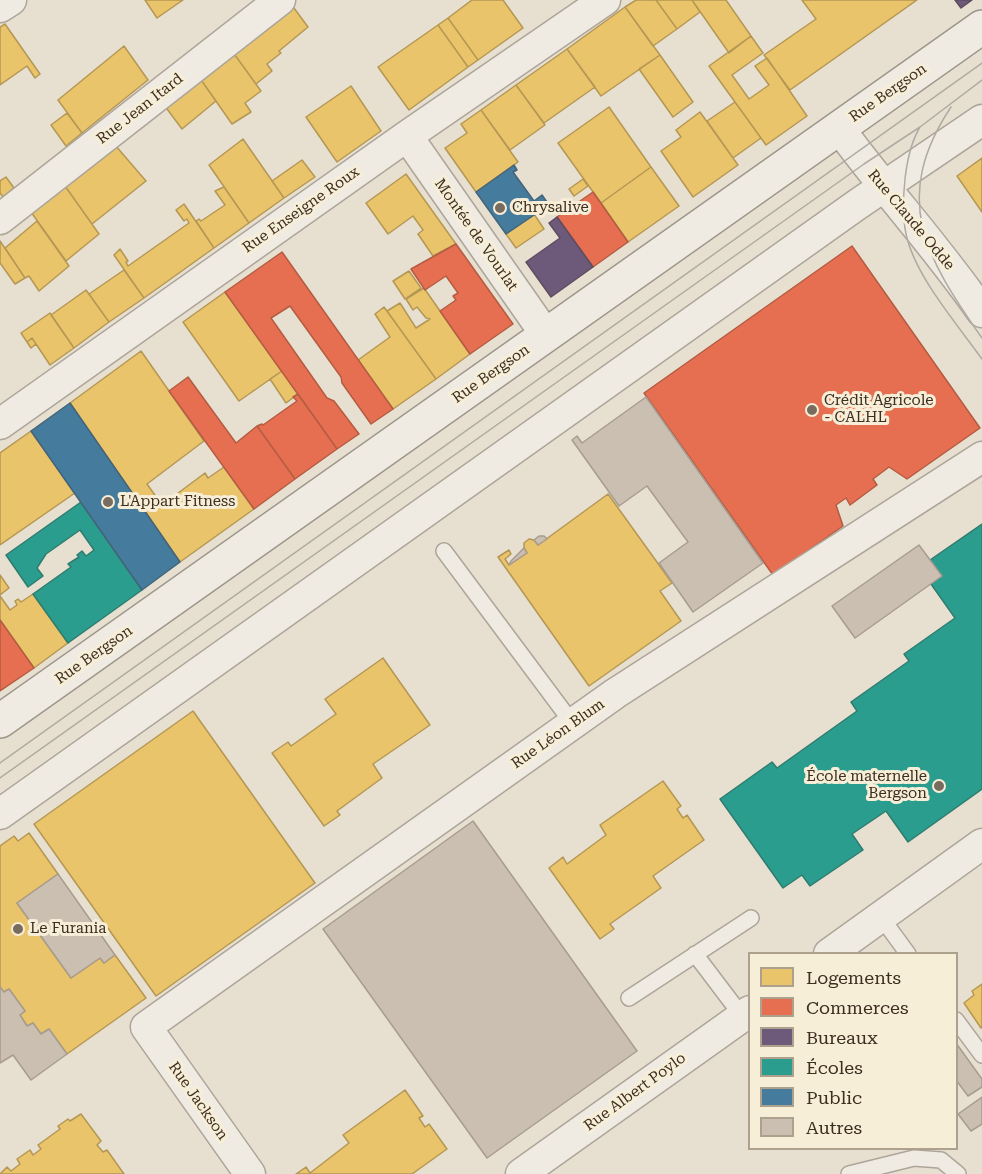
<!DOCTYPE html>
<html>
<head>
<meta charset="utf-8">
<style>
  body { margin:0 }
  #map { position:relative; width:982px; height:1174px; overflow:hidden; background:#e7e0d1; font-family:"Roboto Serif",serif }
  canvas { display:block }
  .legend { position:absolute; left:748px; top:952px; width:210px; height:198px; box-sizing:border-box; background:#f7eed8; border:2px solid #ada18e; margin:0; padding:8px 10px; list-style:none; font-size:18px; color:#3d2e20 }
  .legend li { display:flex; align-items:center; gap:12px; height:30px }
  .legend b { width:30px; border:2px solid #ada18e }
</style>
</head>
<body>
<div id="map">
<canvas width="982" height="1174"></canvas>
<ul class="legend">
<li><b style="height:16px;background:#e9c46a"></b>Logements</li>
<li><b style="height:16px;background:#e76f51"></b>Commerces</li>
<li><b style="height:16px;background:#6d597a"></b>Bureaux</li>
<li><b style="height:16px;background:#2a9d8f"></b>Écoles</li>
<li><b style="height:16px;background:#457b9d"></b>Public</li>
<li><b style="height:16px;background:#cbbfb2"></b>Autres</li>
</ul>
</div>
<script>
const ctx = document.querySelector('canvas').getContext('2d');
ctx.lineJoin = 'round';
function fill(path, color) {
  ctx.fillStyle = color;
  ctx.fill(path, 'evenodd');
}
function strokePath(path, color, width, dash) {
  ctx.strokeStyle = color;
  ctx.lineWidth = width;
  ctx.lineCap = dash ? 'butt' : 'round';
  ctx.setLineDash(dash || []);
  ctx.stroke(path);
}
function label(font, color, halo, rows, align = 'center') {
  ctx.font = font + ' "Roboto Serif",serif';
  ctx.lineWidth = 6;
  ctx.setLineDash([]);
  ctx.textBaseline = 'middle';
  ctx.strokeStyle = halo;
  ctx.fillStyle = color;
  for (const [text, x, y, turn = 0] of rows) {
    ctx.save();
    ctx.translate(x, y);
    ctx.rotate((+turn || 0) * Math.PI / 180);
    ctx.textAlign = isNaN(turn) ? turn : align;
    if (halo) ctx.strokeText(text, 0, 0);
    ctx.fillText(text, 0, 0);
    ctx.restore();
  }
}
const homes = new Path2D(`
  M145 0H183L157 18Z
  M472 0H503L523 28 478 60 448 18Z
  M636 0H656L677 29 653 46 625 7Z
  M656 0H692L700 12 677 29Z
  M692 0H726L751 36 729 53Z
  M802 0H917L790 90 764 55 816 19Z
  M291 4 308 27 279 51 281 53 267 64 272 71 256 84 232 51Z
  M625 7 660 55 601 96 567 49Z
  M448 18 478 60 468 67 438 25Z
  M5 24 40 74 35 78 27 66 0 85V27Z
  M438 25 468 67 409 110 378 67Z
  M751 36 763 53 732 75 749 99 769 85 755 66 767 58 807 116 766 145 709 66Z
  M124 46 148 80 82 133 58 100Z
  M567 49 595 87 544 123 516 85Z
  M232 51 261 91 245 103 251 112 232 124 199 77Z
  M660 55 693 102 673 117 639 69Z
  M199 77 216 101 182 129 164 105Z
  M516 85 545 125 510 150 481 110Z
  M351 86 381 131 337 162 306 117Z
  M735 102 761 138 733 158 707 121Z
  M609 107 651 167 601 203 558 143Z
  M481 110 518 162 476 192 445 148 467 133 461 124Z
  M700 112 738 165 693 197 661 151 681 137 676 130Z
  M67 113 82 133 66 146 51 125Z
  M243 139 284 198 249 223 209 165Z
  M115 145 146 181 92 224 65 186Z
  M982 158V212L957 176Z
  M302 160 315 177 284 198 272 181Z
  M651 167 679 206 628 242 601 203Z
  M406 174 456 244 433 256 418 234 423 230 413 216 388 234 366 203Z
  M6 177 14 188 3 197 0 193V181Z
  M583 179 588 186 574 196 569 189Z
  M65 186 99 234 66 261 31 212Z
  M224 187 249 223 214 248 196 221 199 219 201 221 225 205 215 191Z
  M184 204 214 248 144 298 114 255 120 249 128 261 126 262 128 266 189 223 187 219 184 221 176 210Z
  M534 214 544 229 516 248 506 234Z
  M37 221 69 266 39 291 29 276 25 278 5 248Z
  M0 241 25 278 15 284 0 263Z
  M124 270 144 298 109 322 89 294Z
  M409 271 421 288 405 299 393 281Z
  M424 288 470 354 436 379 387 311 400 303 416 328 430 319 426 318 417 307 413 310 406 299Z
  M86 290 109 322 74 348 51 315Z
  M225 292 282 371 239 401 183 322Z
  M384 307 436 379 393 409 358 360 390 337 375 314Z
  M50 313 74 348 50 365 32 338 27 342 21 333Z
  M32 338 36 344 31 348 27 342Z
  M141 351 204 441 147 484 162 505 205 473 208 478 224 467 254 509 180 562 70 403Z
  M282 371 298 394 286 403 270 379Z
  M31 431 75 493 0 545V453Z
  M608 494 672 583 660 591 681 621 589 686 498 557 509 550 511 554 505 559 509 565 527 553 524 548V543L529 539 534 540 538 545Z
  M0 575 9 588 0 595Z
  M33 594 68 643 34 668 0 620V596L10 610 17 605 15 601 18 599 21 602Z
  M383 658 430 725 373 764 382 778 337 811 340 815 324 826 272 753 288 742 291 746 336 714 325 699Z
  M193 711 315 883 156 996 34 824Z
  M663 781 681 806 677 809 683 818 687 815 704 840 653 876 661 888 610 924 614 929 600 939 549 868 563 857 567 864 606 835 600 825Z
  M29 833 58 874 17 903 71 978 100 958 104 963 115 955 146 998 67 1054 49 1029 41 1034 33 1023 27 1026 20 1015 25 1011 9 989 4 992 0 987V846L14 836 18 841Z
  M982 984V1027L981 1028 964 1003 974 995 972 991Z
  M405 1090 423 1116 419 1118 425 1127 429 1124 447 1149 412 1174H296L306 1167 310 1173 349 1143 343 1135Z
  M81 1114 101 1141 97 1145 103 1152 107 1150 124 1174H0L7 1167 11 1171 20 1164 17 1159 30 1150 33 1155 41 1149 38 1145 60 1129 58 1126 68 1119 70 1121Z`);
fill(homes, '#e9c46a');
strokePath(homes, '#b59754', 1.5);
const shops = new Path2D(`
  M593 192 628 242 593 267 557 217Z
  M456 244 513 324 470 354 440 311 456 300 453 296 458 293 446 276 425 290 411 269Z
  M852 246 980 428 907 479 889 467 873 479 877 485 850 505 846 498 836 505 843 526 773 575 644 393Z
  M282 252 393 409 371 424 342 383 341 377 290 306 271 318 327 398 334 401 359 434 337 449 225 292Z
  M188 377 236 443 257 426 295 479 254 509 169 391Z
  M298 394 337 449 295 479 257 426 262 424 263 425 297 401 293 397Z
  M0 620 34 668 0 691Z`);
fill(shops, '#e76f51');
strokePath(shops, '#b45c42', 1.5);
const offices = new Path2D(`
  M955 0H972L961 8Z
  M557 217 593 267 551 297 526 262 560 238 549 223Z`);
fill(offices, '#6d597a');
strokePath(offices, '#5f4c5f', 1.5);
const schools = new Path2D(`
  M81 502 142 590 68 643 33 594 71 567 68 564 79 557 77 555 82 551 86 556 94 550 80 530 46 554 37 568 43 576 28 587 6 555Z
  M982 524V789L908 842 886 811 852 834 863 850 810 886 802 875 783 888 720 799 772 762 777 768 857 711 851 702 909 661 904 654 955 618 931 584 942 576 930 560Z`);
fill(schools, '#2a9d8f');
strokePath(schools, '#307c6e', 1.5);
const public = new Path2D(`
  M514 165 517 170 513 172 534 201 542 195 549 205 506 234 476 192Z
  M70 403 180 562 142 590 31 431Z`);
fill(public, '#457b9d');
strokePath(public, '#436478', 1.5);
const building = new Path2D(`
  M646 397 763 563 693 612 659 563 688 542 647 486 619 506 572 440 577 436 582 443Z
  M539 536H544L547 539 538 545 534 540Z
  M919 545 942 576 855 638 832 606Z
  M524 548 527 553 509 565 511 561Z
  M473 821 637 1051 487 1158 323 929Z
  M58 874 115 955 104 963 100 958 71 978 17 903Z
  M0 987 4 992 9 989 25 1011 20 1015 27 1026 33 1023 41 1034 49 1029 67 1054 31 1080 13 1055 0 1063Z
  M956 1043 982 1079V1087L968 1096 956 1080Z
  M982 1097V1124L971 1131 958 1114Z`);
fill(building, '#cbbfb2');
strokePath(building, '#a89c90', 1.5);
const service = new Path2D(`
  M444 551 573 724
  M881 917 908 954
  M695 954 742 1016
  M629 998 751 918
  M956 1020 982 1055
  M849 1174 914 1158 941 1160 958 1174`);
const minor = new Path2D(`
  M0 7 11 0
  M839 128C885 191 938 248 982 312
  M407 136 546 335
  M0 219 280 0
  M0 424 407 136 605 0
  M0 814 858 204 982 120
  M829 954 982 844
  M250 1174 146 1027 616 693 982 457
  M521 1174 750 1011`);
const secondary = new Path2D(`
  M0 721 982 27`);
strokePath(service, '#ada599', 18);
strokePath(minor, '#ada599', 33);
strokePath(secondary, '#9c958a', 36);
strokePath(service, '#efebe3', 15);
strokePath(minor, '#efebe3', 30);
strokePath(secondary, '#efebe3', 33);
strokePath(new Path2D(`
  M951 107C890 199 926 258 982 338
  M920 127C911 142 907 161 905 179 903 198 902 215 906 234 915 276 957 324 982 359
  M0 763 982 63
  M0 778 864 164 920 127 982 80`), '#afaaa2', 1.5);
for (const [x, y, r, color] of [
  [500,208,6,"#786c5e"],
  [812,410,6,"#786c5e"],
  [108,502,6,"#786c5e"],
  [939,786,6,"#786c5e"],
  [18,929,6,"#786c5e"]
]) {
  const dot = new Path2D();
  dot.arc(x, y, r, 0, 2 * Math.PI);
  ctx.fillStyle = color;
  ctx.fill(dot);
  strokePath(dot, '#f7eed8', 2);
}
label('15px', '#3d2e20', '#f7eed8', [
  ["Rue Bergson",888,93,-35],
  ["Rue Jean Itard",140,109,-38],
  ["Rue Enseigne Roux",301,210,-35],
  ["Rue Claude Odde",911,220,50],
  ["Montée de Vourlat",476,235,55],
  ["Rue Bergson",491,374,-35],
  ["Rue Bergson",94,655,-35],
  ["Rue Léon Blum",558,734,-35],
  ["Rue Albert Poylo",635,1092,-36],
  ["Rue Jackson",198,1101,55]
]);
label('15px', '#3d2e20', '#f7eed8', [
  ["Chrysalive",512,208],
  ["Crédit Agricole",824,401],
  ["- CALHL",824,418],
  ["L'Appart Fitness",120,502],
  ["École maternelle",927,777,"right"],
  ["Bergson",927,794,"right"],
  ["Le Furania",30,929]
], 'left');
</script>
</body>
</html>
